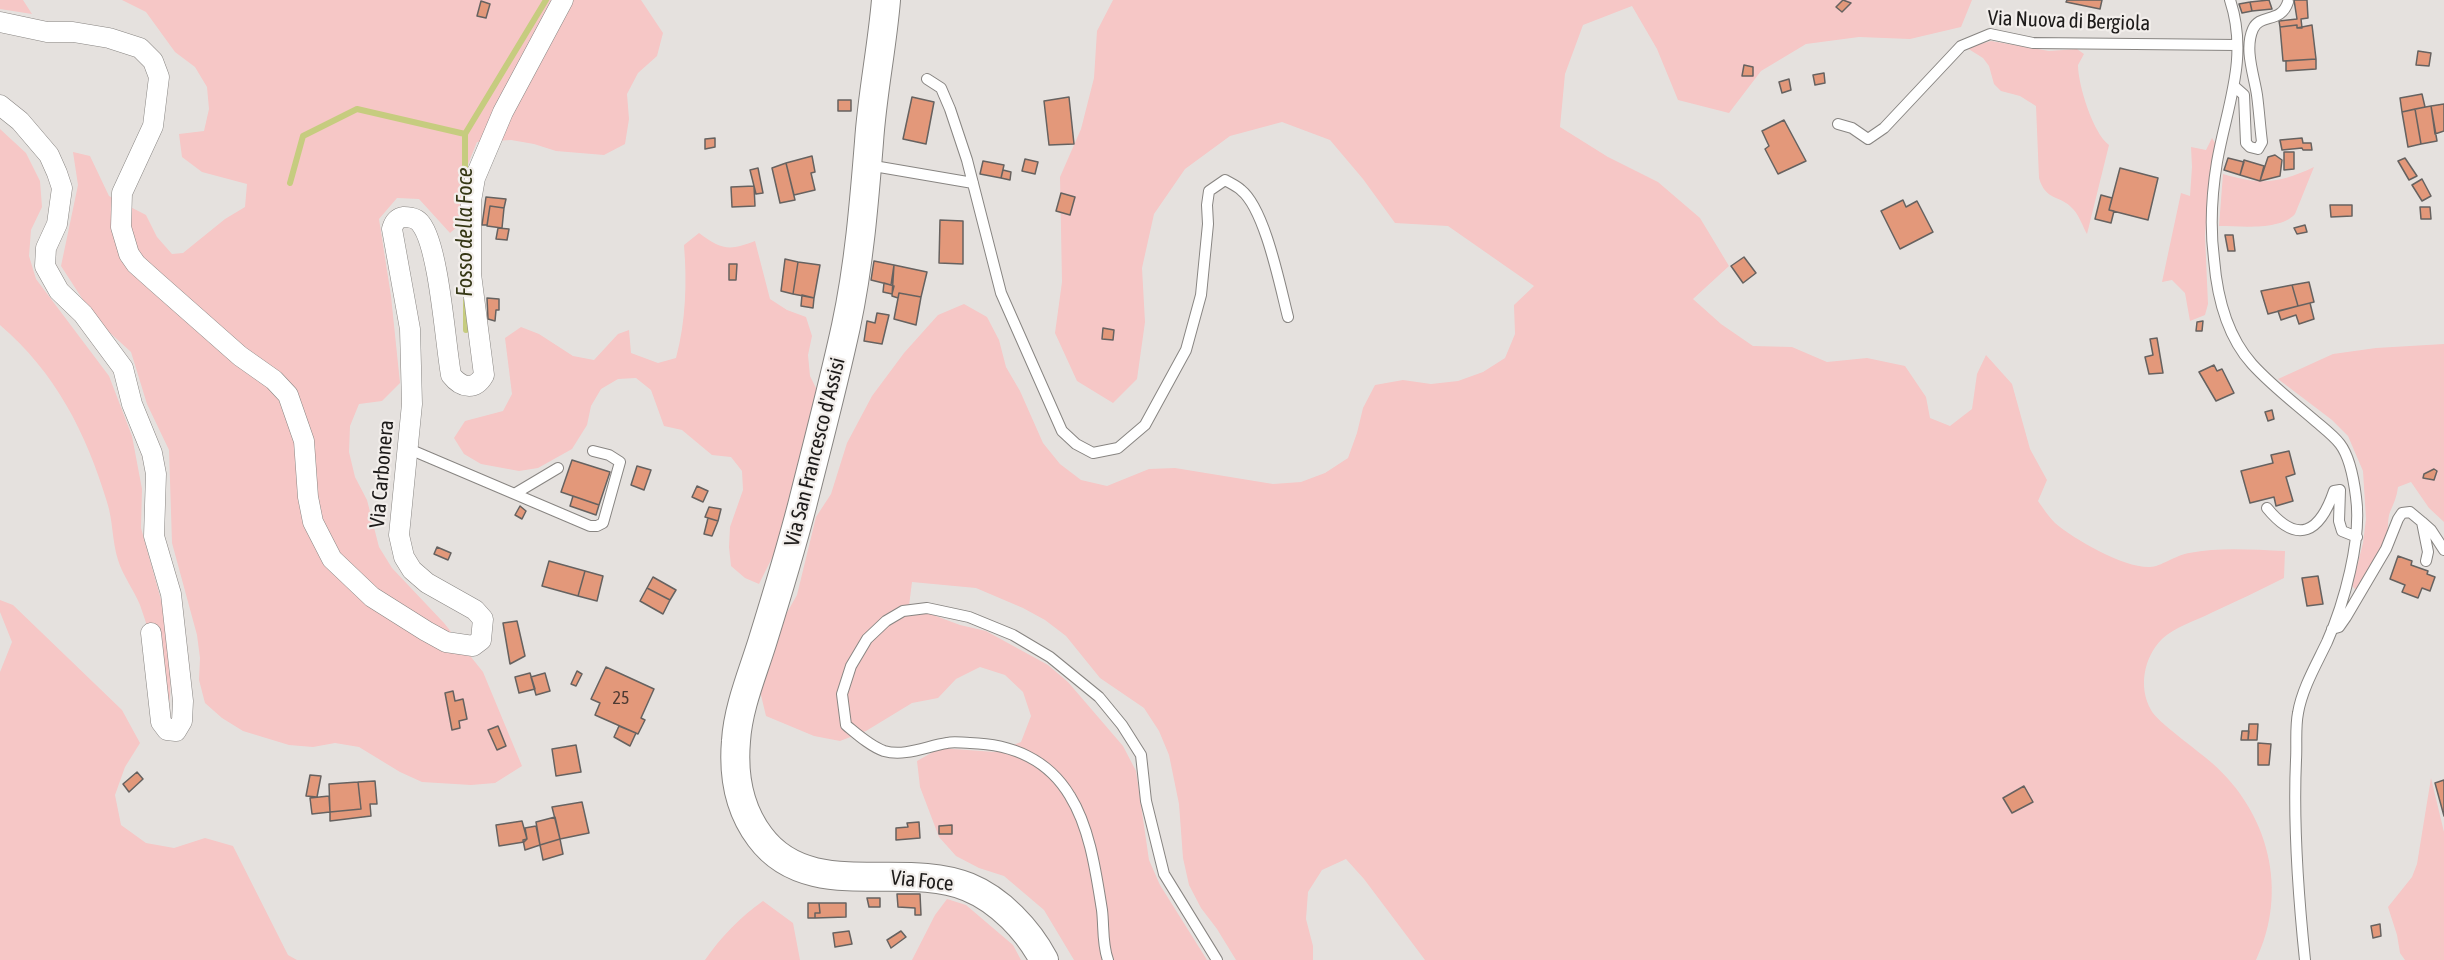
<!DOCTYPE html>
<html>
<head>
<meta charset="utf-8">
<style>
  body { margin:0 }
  canvas { display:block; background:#e5e1de }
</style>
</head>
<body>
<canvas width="2444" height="960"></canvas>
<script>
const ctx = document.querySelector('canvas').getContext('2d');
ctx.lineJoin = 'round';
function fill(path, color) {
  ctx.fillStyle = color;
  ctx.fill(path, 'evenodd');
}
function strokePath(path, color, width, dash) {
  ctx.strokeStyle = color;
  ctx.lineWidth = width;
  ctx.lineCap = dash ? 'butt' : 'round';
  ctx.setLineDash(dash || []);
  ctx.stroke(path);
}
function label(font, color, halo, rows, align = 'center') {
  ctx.font = font + ' "Asap Condensed",sans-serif';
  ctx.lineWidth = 4.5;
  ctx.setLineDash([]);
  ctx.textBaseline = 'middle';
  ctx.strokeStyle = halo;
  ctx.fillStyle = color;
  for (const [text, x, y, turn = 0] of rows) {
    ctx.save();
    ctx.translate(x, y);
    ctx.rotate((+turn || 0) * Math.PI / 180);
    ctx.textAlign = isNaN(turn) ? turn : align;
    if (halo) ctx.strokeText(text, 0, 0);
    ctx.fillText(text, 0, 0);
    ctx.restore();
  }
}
fill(new Path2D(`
  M0 0H23L32 14 0 9Z
  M122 0H641L663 33 657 56 638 73 627 94 629 119 625 144 604 155 556 151 534 144 511 140 477 142 464 174 458 226 450 233 419 199 397 198 379 219 391 296 400 383 382 401 359 404 350 426 349 452 355 477 367 500 379 547 392 568 444 623 483 672 522 766 495 783 471 785 422 782 400 772 359 747 335 743 313 747 289 745 243 731 222 718 205 703 199 680 200 658 197 635 172 543 169 450 147 404 131 352 96 320 61 266 78 185 73 152 90 156 109 196 146 215 157 237 172 254 183 253 225 219 245 207 247 184 202 172 182 157 179 134 204 131 209 109 207 87 195 67 175 52 146 12Z
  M1113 0H1972L1961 27 1910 39 1859 37 1806 44 1761 71 1729 113 1678 100 1657 49 1632 6 1583 25 1565 74 1560 127 1608 157 1658 182 1700 218 1729 266 1693 299 1721 324 1753 346 1792 347 1827 362 1867 358 1905 366 1926 397 1930 418 1950 426 1972 409 1977 374 1986 355 2012 384 2030 449 2047 480 2038 501C2043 508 2049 517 2055 523 2075 540 2124 568 2150 567 2160 567 2176 555 2189 553 2221 547 2253 550 2285 551L2284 578C2260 590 2235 602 2211 613 2195 621 2175 627 2162 639 2144 657 2138 687 2151 710 2156 721 2200 752 2212 763 2269 813 2289 891 2256 960H1425L1364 879 1346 859 1322 870 1308 892 1306 919 1313 946V960H1236L1217 929 1201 908 1189 885 1183 858 1179 804 1169 755 1159 731 1144 708 1100 678 1066 636 1045 620 1023 608 976 588 912 582 909 606 960 625 986 631 1048 665 1068 682 1123 746 1136 771 1149 860 1160 885 1207 960H1074L1044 910 1004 876 979 868 956 856 939 837 920 787 917 761 940 748 995 752 1021 742 1031 716 1023 692 1005 675 980 667 956 679 938 698 912 703 866 731 840 741 814 736 766 716 760 691 785 616 797 595 816 517 831 494 847 443 872 396 904 353 938 315 964 304 987 317 999 340 1006 367 1020 391 1043 443 1060 464 1081 480 1107 486 1149 469 1175 468 1273 484 1301 482 1325 473 1348 458 1357 433 1363 408 1375 385 1403 380 1431 384 1458 381 1483 372 1505 358 1515 334 1514 305 1534 286 1448 226 1395 223 1363 179 1330 140 1282 122 1230 136 1185 169 1154 214 1142 268 1145 322 1137 379 1113 403 1077 381 1055 333 1062 282 1060 177 1081 129 1094 78 1097 31Z
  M1991 41 2049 51 2077 49 2084 54 2078 65C2078 85 2093 133 2109 145L2087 234C2083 227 2079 215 2073 209 2060 194 2046 202 2039 178L2036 106 2020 96 2001 91 1994 84 1989 66 1983 58 1967 48Z
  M0 129 26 153 40 181 42 207 31 230 29 256 36 279 109 376 132 436 142 489 141 528 168 625 171 661 170 699 167 707C159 672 152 638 140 605 134 590 123 576 118 560 112 541 113 520 107 502 86 432 55 372 0 325Z
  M2212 138 2217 146 2208 194 2205 236 2208 304 2205 315 2190 321 2185 293 2172 280 2162 282 2181 193 2190 196 2192 167 2191 147 2206 150Z
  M2314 167 2295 214C2280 231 2240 226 2219 226L2223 174C2260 185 2278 184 2314 167Z
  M699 233C722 250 729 251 755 241L770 299 787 310 806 317 812 336 808 355 810 376 819 394 777 548 759 584 745 578 731 566 729 547 730 527 743 490 742 471 731 457 712 455 682 430 664 426 651 390 636 378 618 379 601 389 591 406 587 425 572 449 538 468 519 471 481 464 464 454 454 438 465 421 503 411 512 394 505 338 521 327 539 334 573 356 594 360 618 334 629 330 631 353 658 363 676 358C686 321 687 282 684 245Z
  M2444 344V522L2429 508 2411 482 2398 487C2397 496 2394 503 2390 512 2387 520 2389 529 2386 538L2360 588 2356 590 2352 586 2363 543 2366 519 2363 471 2348 436 2332 420 2278 379 2333 354 2376 348Z
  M0 600 13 605 122 710 140 743 125 767 115 795 121 825 146 843 174 848 205 838 233 846 288 955 297 960H0V672L12 642 0 612Z
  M2431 778 2444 832V960H2405L2400 953 2397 935 2388 907 2412 877 2417 864Z
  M947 899 966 905 1013 945 1021 960H912L935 915Z
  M763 901 793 923 800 960H705C721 937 740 917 763 901Z`), '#f6c7c6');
strokePath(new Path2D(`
  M290 183 303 136 357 109 465 134
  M465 183V134L546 0
  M466 301V330`), '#c6cc7f', 6);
const building = new Path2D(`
  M1843 0 1851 3 1842 12 1836 7Z
  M2067 0H2102L2100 9 2066 2Z
  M2269 0 2272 9 2252 11 2250 2Z
  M2294 0H2307L2308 18 2301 19 2302 28H2297V25L2280 27 2279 21 2297 19Z
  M481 1 490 4 486 18 477 16Z
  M2250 2 2252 11 2242 13 2239 4Z
  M2297 25V28L2312 25 2316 59 2283 61 2280 27Z
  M2418 51 2431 53 2429 66 2416 65Z
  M2316 59V69L2286 71V61Z
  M1744 65 1753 67V76H1742Z
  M1824 73 1825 83 1815 85 1813 75Z
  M1789 79 1791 90 1782 93 1779 82Z
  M2422 94 2425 107 2402 112 2400 98Z
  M912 97 934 102 926 144 903 139Z
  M1069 97 1074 144 1049 145 1044 101Z
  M838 100H851V111H838Z
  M2444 104V131L2435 134 2431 106Z
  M2431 106 2437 141 2421 144 2415 109Z
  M2415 109 2421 144 2408 147 2402 112Z
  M1784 120 1806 161 1778 174 1765 149 1769 146 1762 131Z
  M715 138V147L705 149V139Z
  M2302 138 2303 143H2311L2312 150H2303L2302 148 2282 150 2280 140Z
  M2284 152H2294V169L2284 170Z
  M2275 155 2282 160 2280 176 2260 181 2268 157Z
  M812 156 815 172 811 173 815 190 794 195 786 163Z
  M2228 158 2244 162 2240 175 2224 170Z
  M2405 158 2417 176 2409 180 2398 161Z
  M1025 159 1038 162 1035 174 1022 171Z
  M2244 160 2264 166 2260 181 2240 175Z
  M983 161 1004 165 1001 178 980 174Z
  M786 163 795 200 780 203 772 168Z
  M758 168 763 193 756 194 750 170Z
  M2120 168 2158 178 2148 220 2109 210Z
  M1003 170 1011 172 1010 180 1001 178Z
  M2422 179 2431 196 2422 201 2412 185Z
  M754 186 755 206 732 207 731 187Z
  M1061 193 1075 197 1070 215 1056 211Z
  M2101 195 2112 198 2109 210 2114 211 2111 223 2095 219Z
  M486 197 506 199 504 208 490 206 487 225H482Z
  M1903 200 1906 207 1917 201 1933 232 1900 249 1881 211Z
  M2330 205H2352V216L2331 217Z
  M490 206 504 208 502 228 487 226Z
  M2420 207H2430L2431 219H2421Z
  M940 220 963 221V264L939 263Z
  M2305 225 2307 232 2297 234 2294 228Z
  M498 228 509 229 507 240 496 239Z
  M2225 235H2233L2235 251H2228Z
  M1744 257 1756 273 1743 283 1731 266Z
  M785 259 798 262 793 294 781 291Z
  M874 261 894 265 891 285 871 280Z
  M798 262 820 265 814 298 793 294Z
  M729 264H737L736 280H729Z
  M894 265 927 272 921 297 899 293 898 298 892 296Z
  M2309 282 2314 302 2298 306 2292 285Z
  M884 283 894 286 892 294 883 292Z
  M2292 285 2298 306 2268 314 2261 291Z
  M899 293 921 297 916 325 894 319Z
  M802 295 814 298 813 308 801 306Z
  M487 298 499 299V310H496L495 321 488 319Z
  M2310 303 2314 319 2299 324 2296 315 2281 320 2278 311Z
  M877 313 889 315 882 344 864 341 867 321 875 323Z
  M2203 321 2202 331H2196L2197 322Z
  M1103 328 1114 330 1113 340 1102 339Z
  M2157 338 2163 373 2149 374 2145 357 2153 355 2150 339Z
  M2214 365 2217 371 2222 369 2234 393 2216 401 2199 372Z
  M2272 410 2274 419 2268 421 2265 412Z
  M2289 451 2295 474 2286 477 2293 501 2276 506 2274 497 2250 503 2241 471 2273 463 2271 455Z
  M572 460 610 472 599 505 561 492Z
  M637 466 651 470 644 490 631 485Z
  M2434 469 2437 471 2434 480 2423 478 2424 474Z
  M697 486 708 491 703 502 692 497Z
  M573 496 599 505 596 515 570 506Z
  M520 506 526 511 522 519 515 515Z
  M709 507 721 509 718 521 705 517Z
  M708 518 718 521 712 536 704 534Z
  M437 547 451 553 448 560 434 554Z
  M2398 556 2412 561 2411 565 2428 571 2427 574 2435 577 2430 591 2422 588 2418 598 2402 592 2405 585 2390 579Z
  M549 561 585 571 578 596 542 586Z
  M585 571 603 576 597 601 578 596Z
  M2318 576 2323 604 2307 606 2302 578Z
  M653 577 676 590 670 600 647 588Z
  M647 588 670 600 663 614 640 601Z
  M517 621 525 656 510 664 503 623Z
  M606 667 654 689 641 718 645 720 638 734 595 715 600 703 591 699Z
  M577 671 582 674 576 686 571 684Z
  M530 673 535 689 519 693 515 677Z
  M545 673 550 691 536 695 531 677Z
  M453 691 455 701 463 699 467 719 459 721 460 728 452 730 445 693Z
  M2249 724H2258L2257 740H2248Z
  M498 726 506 746 497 750 488 730Z
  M619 726 636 733 630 746 614 737Z
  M2242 731H2249L2248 740H2241Z
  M2258 743 2271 744 2269 765H2258Z
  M576 745 581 772 556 776 552 749Z
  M137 772 143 779 129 792 123 784Z
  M310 775 321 776 317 797 306 796Z
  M2444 780V816L2435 783Z
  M375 781 377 804H370L371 816 330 821V812L361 809 358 782Z
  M358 782 361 809 330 812 329 784Z
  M2024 786 2033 802 2012 813 2003 798Z
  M329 796 330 812 312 814 310 798Z
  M582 802 589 833 560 839 552 807Z
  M555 817 560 839 540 845 536 822Z
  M522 821 527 839 524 842 499 846 496 825Z
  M919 822 920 838 896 840V828L908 827 907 823Z
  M952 825V834H939V826Z
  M536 826 540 845 525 850 523 840 527 839 525 828Z
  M560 839 563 854 543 860 540 845Z
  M897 894H920L921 915H915V908L898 907Z
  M867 898H880V907H869Z
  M808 903H819L820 913H815V918H808Z
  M819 903H846V917L815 918V913H820Z
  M2380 924 2381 936 2373 938 2371 926Z
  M849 931 852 944 835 947 833 933Z
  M901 931 906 937 891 948 887 940Z`);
fill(building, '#e3987a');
strokePath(building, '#666260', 1.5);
const service = new Path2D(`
  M2230 0C2249 58 2227 105 2217 162 2212 192 2210 228 2214 259 2217 296 2227 336 2252 364 2270 384 2292 401 2313 419 2322 427 2333 435 2340 444 2350 457 2354 481 2356 497 2362 539 2344 604 2327 642 2316 665 2302 689 2298 713 2295 728 2297 745 2296 760 2293 827 2298 893 2305 960
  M927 79 941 88 950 109 967 160 1001 293 1062 431 1076 444 1093 453 1118 448 1145 425 1186 350 1201 295 1208 224 1207 205 1209 191 1225 180C1230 183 1237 186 1241 190 1265 209 1280 286 1288 317
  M2235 87 2244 95 2246 143 2250 147 2258 149 2262 142C2260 126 2259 110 2257 95 2254 75 2244 49 2253 29 2260 13 2281 24 2288 2
  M1838 124 1852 128 1868 139 1884 128 1961 46 1990 34 2033 43 2237 45
  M868 165 973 183
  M409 449 590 526H597L603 523 620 462 609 455 593 451
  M516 493 558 468
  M2267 508C2298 546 2320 532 2334 491L2340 490 2339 521 2342 531 2357 537
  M2422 522 2431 530 2444 550
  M2332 629 2339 627 2346 617 2386 549 2398 519 2402 513 2410 512 2422 522 2428 552 2426 561
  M1108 960C1102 944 1104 926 1102 910 1096 873 1090 828 1070 796 1048 759 1011 744 970 743 962 743 954 741 947 743 927 746 905 757 884 751 870 746 857 734 846 725L842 694 851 666 867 639 886 621 903 611 927 608 969 617 1013 635 1050 657 1099 697 1122 725 1141 755 1146 801 1164 874 1217 960`);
const minor = new Path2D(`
  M0 22 47 32H73L109 38 140 48 153 61 159 77 153 126 122 193 121 227 129 254 136 264 155 281 240 356 274 380 288 395 304 441 308 497 313 522 332 559 372 597 426 631 446 642 473 646 481 640 483 619 475 610 427 583 412 570 404 557 399 535 412 404 410 329 392 229C394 222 397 218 404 217 411 217 417 218 421 224 439 247 445 341 451 375 461 388 475 391 484 375L471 274V201L475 178 503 112 563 0
  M0 105 20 121 49 155 57 173 62 188 57 224 46 248 45 266 59 291 83 314 123 368 132 404 152 453 156 474 154 536 171 594 183 701 182 721 176 731 167 730 161 722 151 633`);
const secondary = new Path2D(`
  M886 0C882 48 872 95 869 142 864 204 859 265 846 326 833 386 817 446 802 506 790 552 776 598 762 643 752 675 738 708 736 741 733 776 739 809 760 837 809 903 902 860 968 887 1000 900 1028 930 1044 960`);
strokePath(service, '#888582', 12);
strokePath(minor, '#888582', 21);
strokePath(secondary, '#888582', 30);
strokePath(service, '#fff', 10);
strokePath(minor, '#fff', 20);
strokePath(secondary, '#fff', 28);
label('18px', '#4e3a32', null, [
  ["25",621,698]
]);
label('21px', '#1d1b1a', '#f2eeeb', [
  ["Via Nuova di Bergiola",2069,21,2],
  ["Via San Francesco d'Assisi",815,452,-76],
  ["Via Carbonera",382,474,-85],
  ["Via Foce",922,881,6]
]);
label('italic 22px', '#343614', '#f2eeeb', [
  ["Fosso della Foce",465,232,-90]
]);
</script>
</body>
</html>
